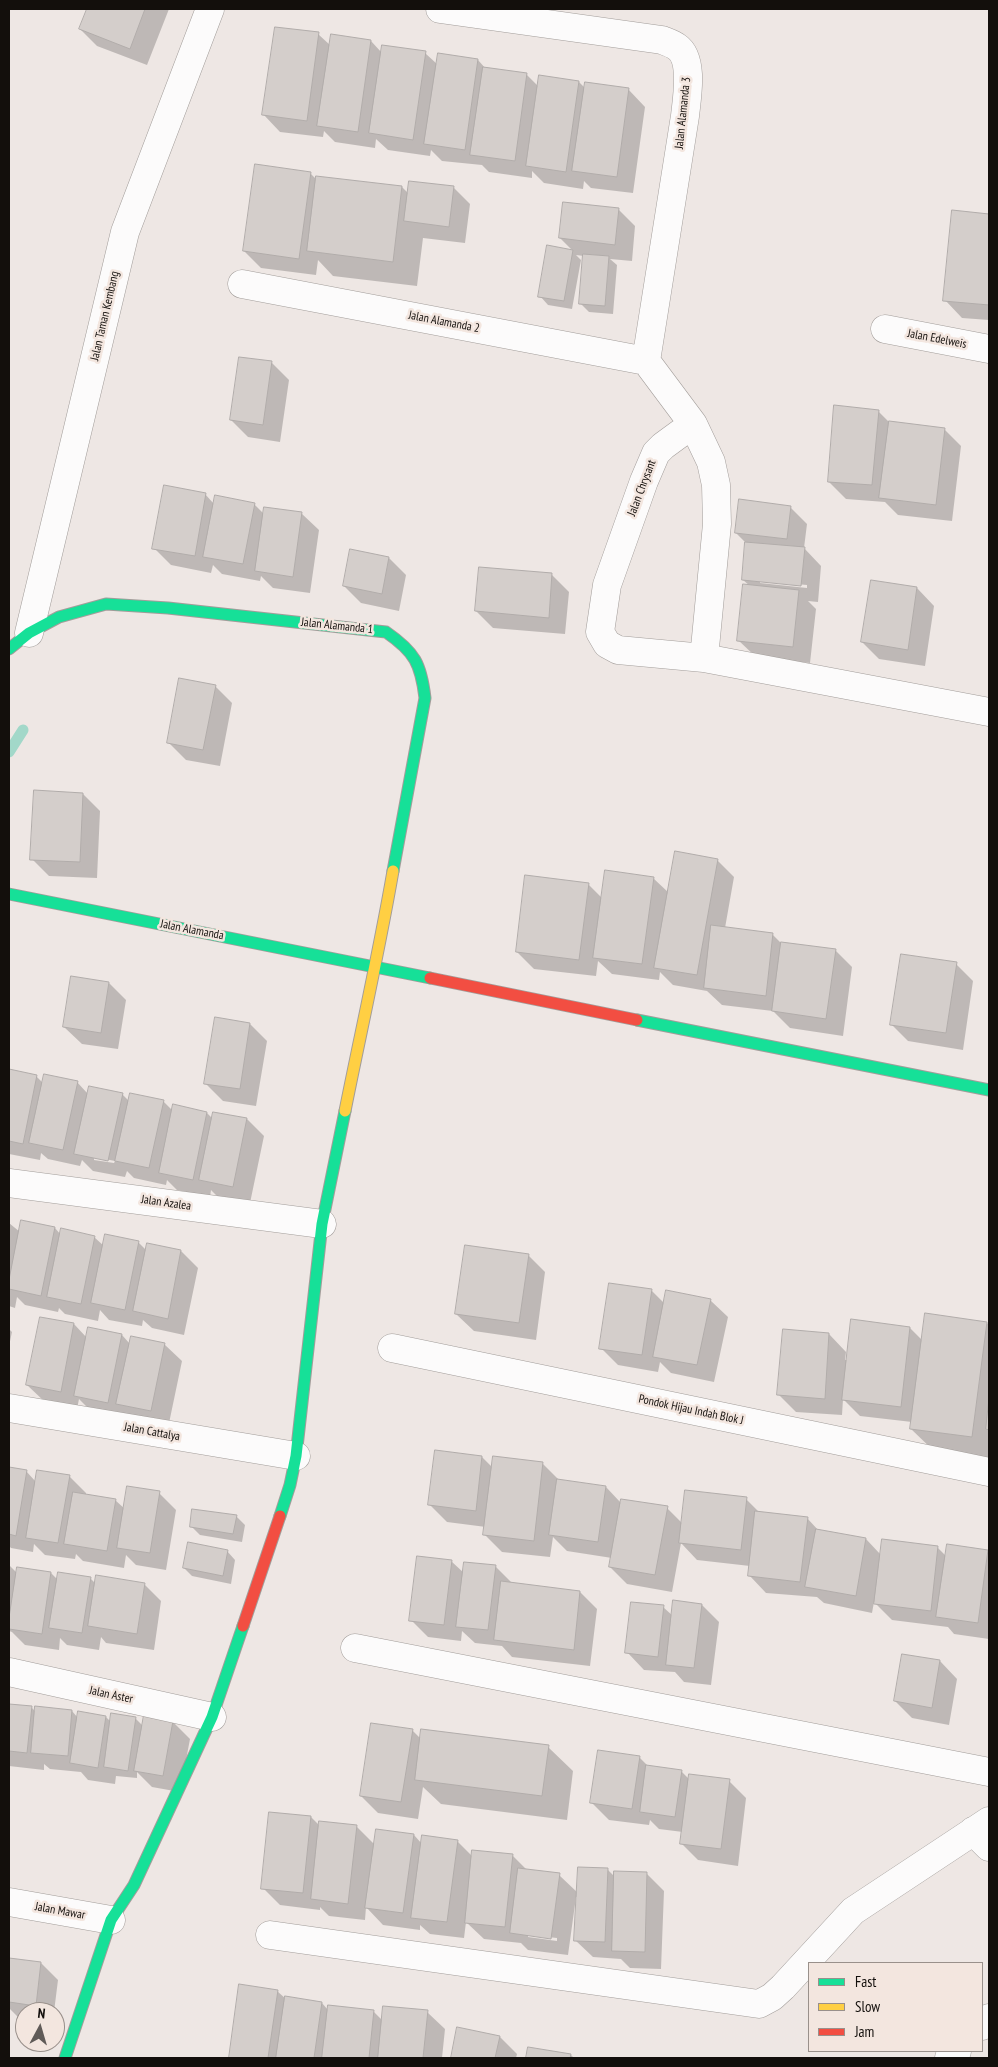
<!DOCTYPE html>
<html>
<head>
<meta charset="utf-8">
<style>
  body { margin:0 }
  #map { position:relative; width:998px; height:2067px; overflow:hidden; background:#eee7e4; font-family:"PT Sans Narrow",sans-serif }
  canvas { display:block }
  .frame { position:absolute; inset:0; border:10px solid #130f0c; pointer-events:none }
  .legend { position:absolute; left:808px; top:1962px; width:175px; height:90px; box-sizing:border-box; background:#f3e6df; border:1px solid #99908b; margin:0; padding:6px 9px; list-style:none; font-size:15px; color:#130f0c }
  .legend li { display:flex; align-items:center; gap:10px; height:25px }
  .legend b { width:25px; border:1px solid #99908b }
  .north { position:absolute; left:15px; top:2002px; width:50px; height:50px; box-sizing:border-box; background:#f3e6df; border:1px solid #99908b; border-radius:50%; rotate:6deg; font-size:14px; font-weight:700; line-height:20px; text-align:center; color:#130f0c }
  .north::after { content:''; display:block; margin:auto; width:18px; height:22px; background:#605b58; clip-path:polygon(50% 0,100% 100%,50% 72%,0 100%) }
</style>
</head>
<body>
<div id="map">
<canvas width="998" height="2067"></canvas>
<div class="frame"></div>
<ul class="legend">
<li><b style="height:6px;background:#16e098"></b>Fast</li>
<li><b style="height:6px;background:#ffcf43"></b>Slow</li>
<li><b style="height:6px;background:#f24e42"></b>Jam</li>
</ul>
<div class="north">N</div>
</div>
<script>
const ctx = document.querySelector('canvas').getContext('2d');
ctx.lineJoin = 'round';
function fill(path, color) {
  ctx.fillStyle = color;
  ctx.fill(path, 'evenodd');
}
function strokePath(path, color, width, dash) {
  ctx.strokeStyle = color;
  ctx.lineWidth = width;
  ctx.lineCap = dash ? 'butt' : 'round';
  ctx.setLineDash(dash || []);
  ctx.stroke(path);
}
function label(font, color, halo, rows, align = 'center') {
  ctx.font = font + ' "PT Sans Narrow",sans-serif';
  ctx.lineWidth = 5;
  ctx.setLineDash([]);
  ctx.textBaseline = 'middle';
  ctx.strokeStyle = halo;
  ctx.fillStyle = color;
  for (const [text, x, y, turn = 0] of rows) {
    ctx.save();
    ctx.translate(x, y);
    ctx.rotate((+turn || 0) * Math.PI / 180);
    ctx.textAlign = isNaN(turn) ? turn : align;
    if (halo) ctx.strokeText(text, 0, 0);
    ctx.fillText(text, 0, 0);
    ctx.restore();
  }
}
fill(new Path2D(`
  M88 9H169L147 65 97 46 80 29Z
  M318 34 330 45 371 41 382 53H425L437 64 478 60 486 69 526 74 538 86 579 82 585 88 628 89 645 107 633 193 591 188 584 181 583 189 544 183 532 171V178L489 172 482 165 442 161 431 150 430 156 388 150 376 139 375 148 335 142 324 131 323 137 280 132 263 114Z
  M310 173 317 180 402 187 409 194 453 187 470 204 465 243 423 238 417 286 333 276 318 260 316 275 261 268 244 251Z
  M618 209 635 226 632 261 610 259 617 265 613 314 589 312 581 304 584 256 576 255 581 260 572 309 548 305 540 296 548 247 573 251 560 238Z
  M953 212 989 215V320L962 318 945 300Z
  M240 358 272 363 289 380 280 442 248 437 231 420Z
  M878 411 889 422 944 429 961 446 952 521 898 515 885 502 846 499 829 482Z
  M205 494 214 504H254L264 514 301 513 319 530 310 593 273 588 261 576 260 581 222 574 213 565 211 573 171 565 154 548Z
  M790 507 807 524 804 548 821 566 818 602 808 601 816 609 810 663 756 657 738 640 750 586 743 580 746 543 736 533ZM760 581 807 585V588L760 583Z
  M389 558 406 575 399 611 361 603 344 586Z
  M552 575 569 592 565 634 493 628 476 611Z
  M917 588 934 606 925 666 879 659 862 642Z
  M215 686 232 703 220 766 186 760 168 742Z
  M83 794 100 811 97 878 49 876 32 859Z
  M717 860 734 877 725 928 772 934 781 943 835 950 852 967 843 1036 790 1028 773 1011 722 1005 707 991 673 985 660 972 659 980 612 974 598 961 596 976 534 969 517 952 588 884 602 898 653 878 669 893Z
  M956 964 973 981 963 1050 908 1041 891 1024Z
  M109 983 126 1000 118 1049 82 1044 64 1027Z
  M250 1024 267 1041 256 1106 223 1101 206 1084Z
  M9 1071 36 1076 43 1083 77 1082 88 1094H122L129 1101H163L173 1111 207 1113 213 1119H247L264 1136 250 1203 217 1196 211 1190 210 1197 177 1190 167 1180 166 1185 134 1178 127 1171 125 1177 93 1171 82 1160 80 1166 48 1159 41 1153 40 1160 9 1154ZM94 1157 115 1161 114 1163 94 1160Z
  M9 1223 20 1232 55 1228 61 1235 94 1237 104 1246 139 1243 147 1251H181L198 1268 184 1335 152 1328 143 1320 142 1326 109 1320 100 1310 98 1321 65 1314 59 1308 58 1312 25 1305 17 1297 15 1308 9 1306Z
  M528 1255 545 1272 536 1340 474 1331 456 1314Z
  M652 1291 665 1304 710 1300 728 1317 714 1382 671 1373 660 1362 658 1372 618 1365 601 1348Z
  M41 1318 74 1324 87 1338 122 1335 130 1344H164L182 1361 168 1428 135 1421 126 1413 125 1419 92 1412 79 1399 77 1409 45 1402 27 1385Z
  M987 1323 989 1325V1460L936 1453 911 1429 912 1422 860 1416 843 1399 842 1415 796 1412 779 1395 829 1334 846 1352 845 1360H848L910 1328 923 1341Z
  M9 1329 12 1332 9 1346Z
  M482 1457 493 1468 542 1463 559 1480 606 1487 621 1503 667 1508 682 1523 746 1499 760 1513 807 1518 819 1531 866 1539 881 1555 937 1547 946 1556 987 1551 989 1553V1639L954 1634 948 1627 892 1620 874 1602 872 1613 824 1603 817 1597 766 1593 749 1575 750 1566 697 1560 681 1543 672 1592 627 1584 610 1567 612 1558 567 1551 553 1537 550 1557 502 1552 485 1535 486 1527 447 1522 430 1505Z
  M9 1469 26 1471 36 1482 69 1476 86 1493V1495L115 1500 125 1509 159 1493 176 1510 166 1570 136 1565 126 1555 124 1568 83 1561 76 1554 75 1559 45 1555 34 1544 33 1552 11 1548 9 1546Z
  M236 1516 245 1525 242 1542 200 1535 191 1526Z
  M227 1551 235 1560 231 1584 192 1576 184 1568Z
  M451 1561 464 1573 495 1566 513 1584 580 1592 597 1609 590 1666 512 1657 502 1646 475 1643 462 1631 461 1641 428 1637 411 1620Z
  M9 1565 17 1573H51L58 1580 90 1578 96 1584H144L161 1601 154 1650 106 1643 101 1637 99 1650 67 1645 60 1638 59 1650 25 1645 12 1632 9 1631Z
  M702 1605 719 1622 711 1685 684 1682 675 1672 644 1670 627 1652 663 1607 673 1616Z
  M940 1661 957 1679 949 1725 912 1718 895 1701Z
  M9 1705 31 1707 36 1712 72 1711 78 1718 106 1717 111 1722 135 1718 143 1726 173 1722 190 1739 180 1792 152 1787 137 1772V1778L116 1776 115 1784 88 1780 81 1772 50 1769 44 1764V1770L9 1766Z
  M412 1730 421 1739 548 1747 573 1771 567 1820 441 1804 423 1787 418 1819 378 1813 361 1796Z
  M639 1757 649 1767 681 1771 690 1780 729 1781 746 1798 738 1866 698 1860 681 1843 683 1832 659 1829 650 1820 649 1825 609 1820 592 1803Z
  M271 1813 311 1817 320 1826H356L375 1845 414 1835 422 1844 457 1841 473 1857 512 1855 527 1870 559 1875 578 1893 608 1870 615 1877 647 1874 664 1891 661 1969 630 1968 621 1959 593 1957 575 1940 577 1897H576L568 1955 528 1950 521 1943 484 1939 466 1922 464 1938 430 1934 420 1925V1930L383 1925 366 1907 365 1920 329 1916 320 1907V1910L280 1905 263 1888ZM528 1935 557 1938V1941L528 1937Z
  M9 1959 41 1963 58 1980 54 2012H25V2019L19 2018 9 2008Z
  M277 1991 286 1999V1998L322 2003 328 2010 373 2011 383 2021 427 2012 445 2029 442 2058H231L230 2057Z
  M458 2029 500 2037 517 2054 516 2058H452Z
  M529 2048 571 2055 574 2058H527Z`), '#0003');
strokePath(new Path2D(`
  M9 752 23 730`), '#a2d8c9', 11);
const building = new Path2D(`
  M87 9H145L130 49 79 29Z
  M275 27 319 32 307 121 262 115Z
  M331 34 371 40 358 132 317 126Z
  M382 45 426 51 413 140 369 133Z
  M438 53 478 59 465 150 424 144Z
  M483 67 527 73 515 161 470 155Z
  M539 75 579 81 566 172 526 166Z
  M585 82 629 88 617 177 572 171Z
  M255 164 311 172 299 259 243 251Z
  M316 176 402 186 393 262 307 251Z
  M409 181 454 186 449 227 404 221Z
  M563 202 619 208 615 245 559 238Z
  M952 210 989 214V305L943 301Z
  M547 245 573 250 564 301 538 297Z
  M583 254 609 256 605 306 579 304Z
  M239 357 272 361 263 425 230 420Z
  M834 405 879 410 872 485 828 482Z
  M889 421 945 428 936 505 879 498Z
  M164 485 206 493 195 556 152 549Z
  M215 495 255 503 243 564 203 557Z
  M739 499 791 506 787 539 735 533Z
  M264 507 302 512 293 577 255 571Z
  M745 542 805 547 801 586 742 580Z
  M350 549 389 557 382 594 343 586Z
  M479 567 552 573 549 618 475 611Z
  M871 580 917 587 908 650 861 642Z
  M743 584 799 590 793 647 737 641Z
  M179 678 216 685 203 750 167 743Z
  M34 790 83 793 80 862 30 860Z
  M675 851 718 859 697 975 654 968Z
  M605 870 654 877 642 964 593 958Z
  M525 875 589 883 579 960 516 952Z
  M711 925 773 933 766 996 704 988Z
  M781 942 836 949 826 1019 772 1011Z
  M901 954 957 962 946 1033 890 1025Z
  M71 976 109 982 101 1033 63 1027Z
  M215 1017 250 1023 240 1089 204 1084Z
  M9 1069 37 1075 23 1144 9 1141Z
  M44 1074 78 1081 63 1150 29 1143Z
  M89 1086 123 1093 108 1161 74 1154Z
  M130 1093 164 1100 149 1168 115 1161Z
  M173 1104 207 1112 193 1180 159 1173Z
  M213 1112 247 1118 233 1187 199 1180Z
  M21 1220 55 1227 41 1296 9 1289V1280Z
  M61 1228 95 1236 81 1304 47 1297Z
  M105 1234 139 1241 125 1310 91 1303Z
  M147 1243 181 1250 168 1319 133 1311Z
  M465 1245 529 1254 519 1323 455 1314Z
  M609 1283 652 1289 642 1355 599 1349Z
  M666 1290 711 1299 697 1365 653 1357Z
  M925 1313 987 1322 972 1437 910 1429Z
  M40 1317 74 1323 61 1392 26 1385Z
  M851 1319 910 1327 901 1407 842 1400Z
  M88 1327 122 1334 108 1403 74 1396Z
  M783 1329 829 1333 825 1399 777 1395Z
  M131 1336 165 1343 151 1411 116 1404Z
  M989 1398V1430L986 1429Z
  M435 1450 482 1456 476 1511 428 1505Z
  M493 1456 543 1462 534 1541 483 1535Z
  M9 1467 27 1470 16 1536 9 1534Z
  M37 1470 70 1475 58 1543 26 1538Z
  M557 1479 606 1486 598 1542 549 1535Z
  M127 1486 160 1491 150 1553 117 1548Z
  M685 1490 747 1497 741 1550 679 1543Z
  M73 1492 116 1499 107 1551 64 1544Z
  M621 1499 668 1506 655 1575 609 1567Z
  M192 1509 237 1515 233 1534 190 1527Z
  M755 1511 808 1517 800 1582 748 1576Z
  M816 1529 866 1538 856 1596 805 1587Z
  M882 1539 938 1546 931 1611 874 1604Z
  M188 1542 228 1550 223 1576 183 1568Z
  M947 1544 988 1550 978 1623 936 1617Z
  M417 1556 452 1560 444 1625 409 1621Z
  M464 1562 496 1565 488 1630 456 1627Z
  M17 1567 51 1572 42 1634 9 1629V1618Z
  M58 1572 91 1577 82 1633 49 1628Z
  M96 1575 145 1583 137 1634 88 1626Z
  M501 1581 580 1591 574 1650 494 1640Z
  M673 1600 702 1604 694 1668 666 1665Z
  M631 1602 664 1605 658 1657 625 1653Z
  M902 1654 940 1660 932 1708 894 1701Z
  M9 1704 32 1706 27 1753 9 1751Z
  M35 1706 72 1710 68 1756 31 1753Z
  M78 1711 106 1716 98 1768 70 1763Z
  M111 1713 136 1717 128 1771 104 1767Z
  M144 1715 173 1721 163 1776 134 1771Z
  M371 1723 413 1729 401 1802 360 1796Z
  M421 1729 549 1745 542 1796 415 1780Z
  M598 1750 640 1756 632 1809 590 1803Z
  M646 1765 682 1770 675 1817 640 1812Z
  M689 1774 730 1779 721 1849 680 1844Z
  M269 1812 311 1816 303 1893 261 1889Z
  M319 1821 357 1825 348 1904 311 1899Z
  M376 1829 414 1834 403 1913 365 1908Z
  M422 1835 458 1840 447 1922 411 1918Z
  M472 1850 513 1854 505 1927 465 1923Z
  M578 1867 608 1868 605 1942 574 1941Z
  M518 1868 560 1873 551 1939 510 1933Z
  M614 1871 647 1872 645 1952 612 1951Z
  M9 1958 41 1962 36 2006 9 2002Z
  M239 1984 278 1990 268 2058H229Z
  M285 1996 322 2002 314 2058H276Z
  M328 2005 374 2010 369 2058H322Z
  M383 2006 428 2010 423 2058H378Z
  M457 2027 500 2036 495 2058H451Z
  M528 2047 571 2054 570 2058H526Z`);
fill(building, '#d4cecb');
strokePath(building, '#b1acaa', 1);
const street = new Path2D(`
  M440 9 662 40C667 42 673 44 677 47 694 59 687 97 685 116L646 361
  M242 284 646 361
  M885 329 989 349
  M646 361 693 424 711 462 716 485 717 524 704 658
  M693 424 663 446 656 453 644 481 607 585 600 632 607 644 618 650 704 658 989 712
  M29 633 125 232 210 9
  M9 1183 322 1224
  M392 1348 989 1472
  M9 1408 296 1456
  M355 1648 989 1772
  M9 1672 212 1717
  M973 1831 989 1847
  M9 1902 111 1920
  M270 1935 759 2004 772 1997 783 1987 853 1911 989 1821
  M982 2026 989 2018
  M949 2058 957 2051`);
const fast = new Path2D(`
  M9 649 29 633 59 617 106 604 168 608 386 632C415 652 421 664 425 698L393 871
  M9 894 430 978
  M637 1020 989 1090
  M280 1516 290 1485 296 1456 322 1224 345 1111
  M65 2058 111 1920 134 1885 212 1717 243 1626`);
const slow = new Path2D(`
  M345 1111C361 1031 379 952 393 871`);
const jam = new Path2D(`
  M430 978 637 1020
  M243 1626 280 1516`);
strokePath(street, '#a29d9a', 29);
strokePath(fast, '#a29d9a', 13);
strokePath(slow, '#a29d9a', 13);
strokePath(jam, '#a29d9a', 13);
strokePath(street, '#fcfbfb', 28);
strokePath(fast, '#16e098', 11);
strokePath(slow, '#ffcf43', 11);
strokePath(jam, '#f24e42', 11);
label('12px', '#130f0c', '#f3e6df', [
  ["Jalan Alamanda 3",683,113,-84],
  ["Jalan Taman Kembang",105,316,-77],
  ["Jalan Alamanda 2",444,322,11],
  ["Jalan Edelweis",937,339,11],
  ["Jalan Chrysant",642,488,-69],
  ["Jalan Alamanda 1",337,626,6],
  ["Jalan Alamanda",192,930,11],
  ["Jalan Azalea",166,1203,8],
  ["Pondok Hijau Indah Blok J",691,1410,12],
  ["Jalan Cattalya",152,1432,10],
  ["Jalan Aster",111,1695,12],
  ["Jalan Mawar",60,1911,10]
]);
</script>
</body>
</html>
